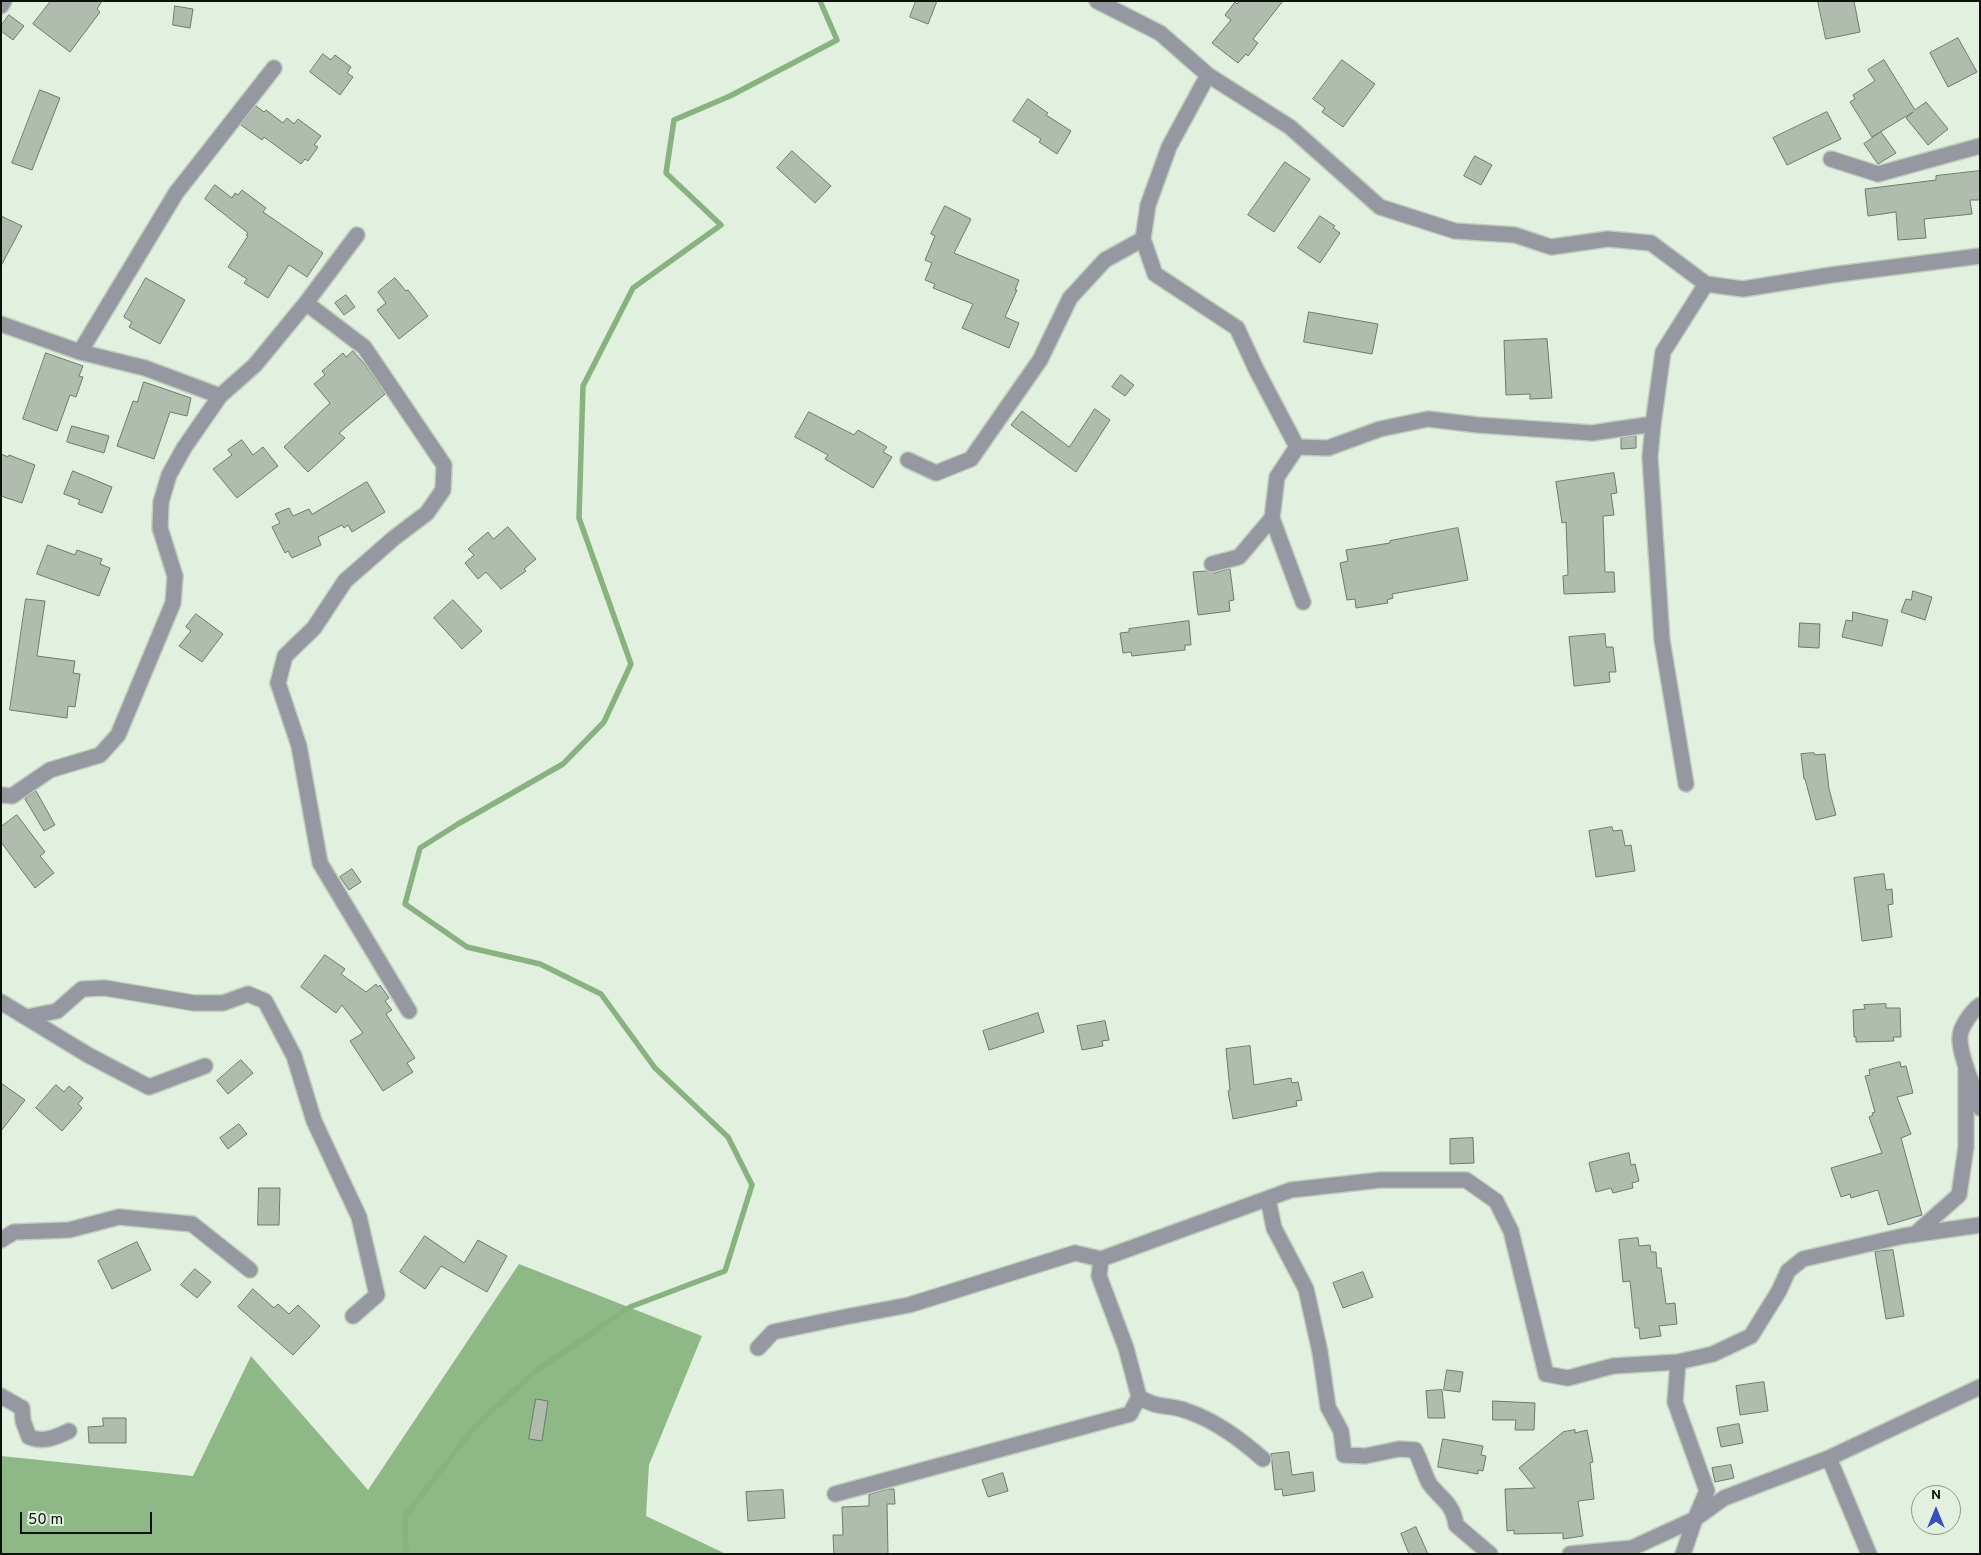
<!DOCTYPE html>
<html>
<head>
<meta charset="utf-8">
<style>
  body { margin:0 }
  #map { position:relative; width:1981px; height:1555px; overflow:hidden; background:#e2f0df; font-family:Overpass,sans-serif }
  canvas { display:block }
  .frame { position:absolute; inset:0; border:2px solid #0c110c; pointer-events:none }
  .north { position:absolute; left:1911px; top:1485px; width:50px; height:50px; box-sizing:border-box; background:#e2f0df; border:1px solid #8c978b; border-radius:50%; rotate:0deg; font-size:14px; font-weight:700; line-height:20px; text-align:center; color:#0c110c }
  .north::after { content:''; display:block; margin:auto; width:18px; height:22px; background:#3c4dc0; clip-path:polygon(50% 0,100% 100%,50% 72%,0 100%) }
  .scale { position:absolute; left:20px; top:1512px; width:132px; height:22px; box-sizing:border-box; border:2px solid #0c110c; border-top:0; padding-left:6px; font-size:15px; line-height:18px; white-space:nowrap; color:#0c110c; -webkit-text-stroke:4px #e2f0df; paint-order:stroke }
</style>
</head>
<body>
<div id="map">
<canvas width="1981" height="1555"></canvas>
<div class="frame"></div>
<div class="north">N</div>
<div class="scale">50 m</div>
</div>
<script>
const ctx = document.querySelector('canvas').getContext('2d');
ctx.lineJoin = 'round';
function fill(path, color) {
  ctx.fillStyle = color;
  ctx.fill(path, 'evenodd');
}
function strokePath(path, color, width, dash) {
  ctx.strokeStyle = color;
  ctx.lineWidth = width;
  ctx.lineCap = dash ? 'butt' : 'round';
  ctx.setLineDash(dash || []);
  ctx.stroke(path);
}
fill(new Path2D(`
  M519 1264 702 1336 649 1465 646 1516 726 1554H1V1456L193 1476 251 1356 368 1490Z`), '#8eb986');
strokePath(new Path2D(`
  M406 1554 405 1516 477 1424 536 1371 630 1307 725 1271 752 1185 728 1137 655 1068 601 994 540 964 467 947 405 904 420 848 458 824 563 764 604 722 631 664 579 518 583 386 633 288 721 225 666 173 674 120 730 96 837 40 820 1`), '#88b380', 5.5);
const building = new Path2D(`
  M51 1H102L97 9 100 12 70 52 33 24Z
  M916 1H937L928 24 910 17Z
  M1240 1H1283L1253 39 1258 43 1248 56 1246 54 1238 63 1212 43 1231 20 1225 15 1235 2 1237 4Z
  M1818 1H1854L1860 32 1826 39Z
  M175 6 193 9 190 28 173 25Z
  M9 15 24 26 13 40 1 31V26Z
  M1958 38 1977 72 1948 87 1930 53Z
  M323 54 331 60 335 55 351 67 347 73 353 77 340 95 310 72Z
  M1342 60 1375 84 1343 127 1322 112 1325 108 1313 99Z
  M1884 60 1915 110 1926 102 1948 129 1928 145 1906 118 1913 112 1872 137 1850 102 1855 99 1853 95 1875 81 1868 70Z
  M40 90 60 98 32 170 12 163Z
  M1028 99 1048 113 1046 115 1071 131 1057 154 1039 142 1041 139 1013 121Z
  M256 106 264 112 266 110 283 123 287 118 294 124 298 119 321 136 314 145 318 147 308 161 305 159 301 164 264 137 262 140 241 125Z
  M1827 112 1841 139 1787 165 1773 138Z
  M1881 132 1896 153 1878 164 1864 144Z
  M792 151 831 186 815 203 777 168Z
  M1475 156 1492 165 1481 185 1464 176Z
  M1285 162 1310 179 1274 232 1248 215Z
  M1980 171V200H1970L1972 214 1924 219 1926 238 1898 240 1896 212 1868 216 1865 189 1936 180V176Z
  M215 185 232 198 235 193 238 195 242 190 266 208 263 212 323 253 307 277 289 265 268 298 244 283 247 279 228 267 248 236 246 235 248 233 205 199Z
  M945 206 971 219 954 253 1019 280 1015 290H1017L1005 317 1019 323 1009 348 962 328 973 304 933 288 935 284 925 280 932 263 925 260 935 236 931 234Z
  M1 216 22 226 1 266Z
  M1320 216 1335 226 1333 228 1340 233 1320 263 1298 248Z
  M146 278 185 300 160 344 129 327 132 322 124 317Z
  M395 278 406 291 408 290 428 316 399 339 377 310 386 303 378 292Z
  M346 295 355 307 344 315 335 303Z
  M1309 312 1378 324 1372 354 1304 342Z
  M1547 339 1552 398 1530 399V394L1506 395 1504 341Z
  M353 351 366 366 385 394 339 433 345 438 308 472 284 447 330 403 314 384 325 375 322 371 343 353 346 357Z
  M46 353 83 366 79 376 83 377 76 397 70 395 57 431 23 419Z
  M1121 375 1134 385 1125 396 1112 387Z
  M144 382 191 398 187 416 170 412 154 459 117 446 133 401 137 402Z
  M1095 409 1110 420 1076 472 1011 425 1022 411 1069 447Z
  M809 412 854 435 858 430 887 447 883 452 892 457 873 488 825 459 828 455 795 437Z
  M72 426 109 436 104 453 67 442Z
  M1636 436V448L1621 449V438Z
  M242 440 253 455 263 447 278 466 237 498 213 469 232 455 228 450Z
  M1 454 8 457 9 455 35 465 22 503 1 496Z
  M73 471 112 487 102 513 78 504 80 500 64 494Z
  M1614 473 1617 493 1611 494 1614 515 1603 516 1605 572H1614L1615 592 1564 594 1563 576 1568 575 1566 522 1562 523 1556 482Z
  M367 482 385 512 352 532 348 525 344 528 342 525 318 537 321 545 292 558 288 551 285 553 272 527 280 523 275 514 289 508 293 516 309 509 312 514Z
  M508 527 536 559 524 569 526 571 501 589 486 572 478 579 465 563 474 555 468 549 488 532 493 539Z
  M1458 528 1468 580 1392 594 1393 598 1387 600 1388 603 1356 608 1355 599 1347 600 1340 563 1348 561 1346 550 1390 543V541Z
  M48 545 75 555 77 550 102 559 100 564 110 568 99 596 37 574Z
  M1230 569 1234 600 1229 601 1230 611 1198 615 1193 572 1206 571 1214 573Z
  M1913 591 1932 597 1925 620 1901 612 1906 599 1911 600Z
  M26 599 45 601 37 656 75 661 73 673 80 674 75 707 68 706 67 718 10 710Z
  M453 600 482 631 462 649 434 618Z
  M1853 612 1888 620 1882 646 1842 637 1846 620 1852 621Z
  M196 614 223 634 202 662 179 646 191 631 186 627Z
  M1189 621 1191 645H1185V650L1132 656 1131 652 1123 653 1120 633 1129 632V629Z
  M1800 623 1820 624 1819 648 1799 647Z
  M1605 634 1606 647H1613L1616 672H1609L1610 682 1574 686 1569 637Z
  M1814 753 1815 755 1825 754 1829 789 1836 815 1816 820 1805 779H1804L1801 754Z
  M36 791 55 825 44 831 25 799Z
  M17 815 45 852 40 856 54 873 35 888 1 842V827Z
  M1612 827 1613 831 1622 830 1625 846 1631 845 1635 871 1596 877 1589 831Z
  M352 869 361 882 349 890 340 877Z
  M1884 874 1886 890 1892 889 1893 904 1888 905 1892 937 1862 941 1854 878Z
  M325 955 345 969 341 974 366 992 376 984 378 987 380 985 389 998 385 1001 392 1010 386 1014 415 1058 407 1063 413 1072 383 1091 350 1041 363 1033 342 1005 336 1013 301 987Z
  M1886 1004V1008H1900L1901 1037H1893L1894 1041 1856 1042V1037H1854L1853 1010 1865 1009 1864 1005Z
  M1038 1013 1044 1032 989 1050 983 1031Z
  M1105 1021 1109 1040 1102 1041 1103 1046 1082 1050 1077 1026Z
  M1250 1046 1254 1085 1291 1078 1292 1083 1298 1082 1302 1100 1296 1101 1297 1106 1233 1119 1228 1091 1230 1090 1226 1049Z
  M241 1060 253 1073 228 1094 217 1081Z
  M1900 1062 1901 1067 1906 1066 1913 1093 1897 1097 1911 1134 1901 1138 1922 1215 1888 1225 1878 1190 1851 1198 1850 1194 1841 1197 1831 1168 1882 1153 1869 1117 1873 1115 1872 1113 1875 1112 1865 1076 1870 1075 1869 1070Z
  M1 1083 25 1100 1 1131Z
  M56 1085 64 1092 69 1086 83 1098 78 1104 82 1108 62 1131 36 1108Z
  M239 1124 247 1134 228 1149 220 1138Z
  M1473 1138 1474 1163 1450 1164V1139Z
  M1629 1153 1631 1165 1635 1164 1639 1181 1632 1183 1633 1188 1613 1193 1611 1188 1596 1192 1589 1163Z
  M259 1188H280L279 1225H258Z
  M425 1236 464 1263 478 1240 507 1256 487 1292 441 1266 425 1289 400 1272Z
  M1638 1238 1639 1246 1650 1245 1651 1252H1656L1657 1268H1661L1666 1304 1675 1303 1677 1324 1659 1326 1661 1336 1640 1339 1639 1328H1635L1630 1281 1623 1282 1619 1240Z
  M137 1242 151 1270 112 1289 98 1261Z
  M1893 1250 1904 1316 1886 1319 1875 1252Z
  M195 1269 211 1282 197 1298 181 1285Z
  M1363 1272 1373 1297 1343 1308 1333 1283Z
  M253 1289 274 1308 278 1304 289 1314 298 1305 320 1326 293 1355 238 1307Z
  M1447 1370 1463 1372 1460 1392 1444 1390Z
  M1764 1382 1768 1411 1740 1415 1736 1386Z
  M1442 1390 1445 1418H1428L1426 1391Z
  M536 1399 548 1401 542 1441 529 1439Z
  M1493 1401 1535 1403 1534 1430H1515L1516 1420H1493Z
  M103 1418H126V1443H89L88 1427 103 1426Z
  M1739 1424 1743 1443 1721 1447 1717 1428Z
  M1575 1430V1433L1587 1430 1593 1462 1590 1463 1594 1499 1578 1501 1583 1536 1563 1539V1533L1514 1534V1530L1507 1531 1505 1489 1535 1488 1519 1468 1563 1432Z
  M1443 1439 1483 1446 1481 1455 1486 1456 1483 1471 1478 1470V1474L1438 1467Z
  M1289 1452 1292 1475 1313 1472 1315 1491 1283 1496 1282 1489 1275 1490 1271 1454Z
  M1731 1465 1734 1478 1715 1482 1712 1468Z
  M1003 1473 1008 1491 988 1497 982 1480Z
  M888 1489H894L895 1504H887L888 1554H834L833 1535H843L842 1507 869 1506V1495Z
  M783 1490 785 1518 748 1521 746 1492Z
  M1416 1527 1428 1554H1409L1401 1534Z`);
fill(building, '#b0bdae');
strokePath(building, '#6e7a6c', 1);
const street = new Path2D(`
  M1097 1 1160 33 1208 75 1290 127 1380 207 1455 231 1515 235 1551 247 1608 239 1651 243 1706 284 1743 289 1831 275 1980 256
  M1 6 4 1
  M1208 75 1169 147 1148 205 1143 239 1155 274 1237 328 1256 369 1297 447
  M1831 159 1878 174 1980 146
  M306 303 364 347 444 465 443 490 427 513 394 538 345 581 314 628 285 656 278 683 299 746 320 863 409 1011
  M1 324 80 352 145 368 220 396 255 365 306 303 357 235
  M80 352 176 193 274 68
  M908 460 936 473 971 459 1040 360 1070 298 1105 260 1143 239
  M1212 564 1239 557 1272 518
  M1303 602 1272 518 1277 477 1297 447 1328 448 1380 429 1428 419 1478 425 1592 433 1653 424
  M1686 784 1662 640 1650 457 1653 424 1663 352 1706 284
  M1 795 12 796 50 770 100 755 118 735 173 603 175 576 160 528 161 502 169 475 184 448 220 396
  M1 1002 88 1055 149 1087 205 1066
  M1980 1005C1972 1011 1960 1027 1960 1037 1959 1056 1975 1088 1980 1108
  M27 1017 57 1011 82 989 105 988 194 1003H223L248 994 265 1001 294 1056 314 1121 359 1217 377 1295 353 1316
  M1268 1199 1274 1228 1306 1289 1320 1352 1328 1407 1341 1431 1344 1455 1365 1456 1399 1449 1415 1450C1420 1459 1425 1476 1429 1483 1440 1499 1453 1502 1456 1525L1490 1554
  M1915 1234 1959 1195 1966 1147V1066
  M1 1240 14 1232 69 1230 119 1217 192 1224 250 1270
  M758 1348 773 1332 845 1317 909 1305 1075 1253 1101 1259
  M1 1396 22 1408 23 1421 29 1437C44 1443 56 1437 69 1431
  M1139 1397C1157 1409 1169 1404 1187 1411 1216 1421 1240 1439 1263 1459
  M1829 1458 1869 1554
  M835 1494 1130 1414 1139 1397 1126 1348 1099 1276 1101 1259 1291 1190 1380 1180H1466L1496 1201 1511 1231 1546 1374 1568 1378 1613 1366 1678 1362 1713 1354 1751 1336 1779 1291 1788 1271 1803 1259 1903 1236 1980 1225
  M1570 1554 1632 1548 1695 1519 1707 1491 1675 1402 1678 1362
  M1683 1554 1695 1519 1724 1498 1829 1458 1980 1387`);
strokePath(street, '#c0ccbd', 18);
strokePath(street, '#9598a0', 15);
</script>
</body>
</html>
